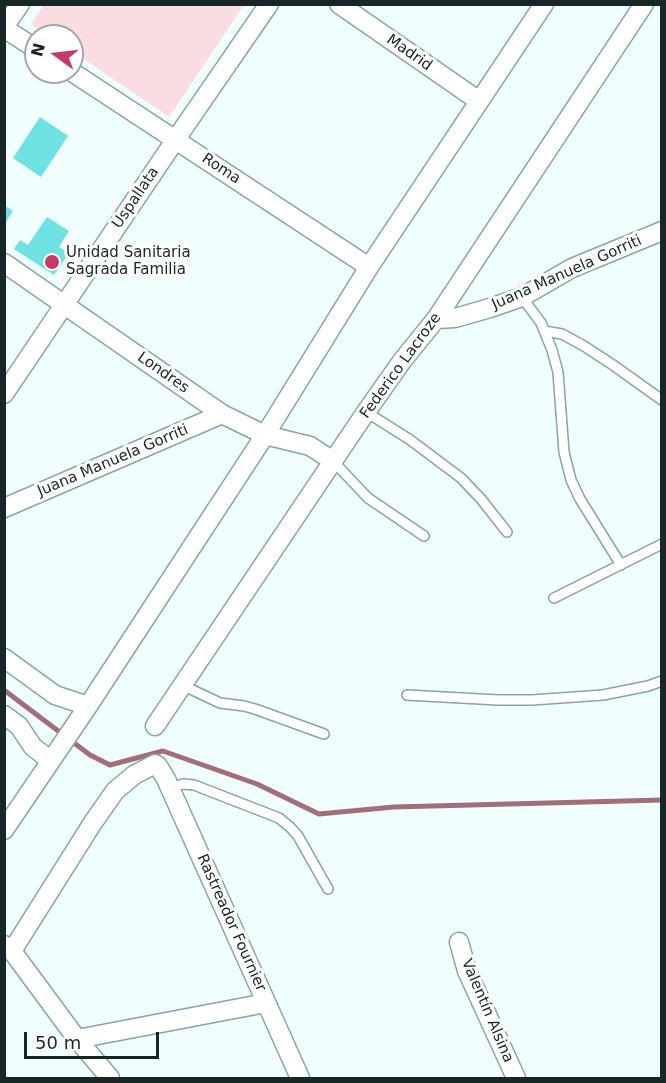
<!DOCTYPE html>
<html>
<head>
<meta charset="utf-8">
<style>
  body { margin:0 }
  #map { position:relative; width:666px; height:1083px; overflow:hidden; background:#f0fefe; font-family:"DejaVu Sans",sans-serif }
  canvas { display:block }
  .frame { position:absolute; inset:0; border:6px solid #192626; pointer-events:none }
  .north { position:absolute; left:24px; top:24px; width:60px; height:60px; box-sizing:border-box; background:#fff; border:2px solid #a3a8a8; border-radius:50%; rotate:285deg; font-size:16px; font-weight:700; line-height:24px; text-align:center; color:#192626 }
  .north::after { content:''; display:block; margin:auto; width:21px; height:27px; background:#c73a68; clip-path:polygon(50% 0,100% 100%,50% 72%,0 100%) }
  .scale { position:absolute; left:24px; top:1032px; width:135px; height:27px; box-sizing:border-box; border:3px solid #192626; border-top:0; padding-left:8px; font-size:18px; line-height:21px; white-space:nowrap; color:#192626; -webkit-text-stroke:4px #fff; paint-order:stroke }
</style>
</head>
<body>
<div id="map">
<canvas width="666" height="1083"></canvas>
<div class="frame"></div>
<div class="north">N</div>
<div class="scale">50 m</div>
</div>
<script>
const ctx = document.querySelector('canvas').getContext('2d');
ctx.lineJoin = 'round';
function fill(path, color) {
  ctx.fillStyle = color;
  ctx.fill(path, 'evenodd');
}
function strokePath(path, color, width, dash) {
  ctx.strokeStyle = color;
  ctx.lineWidth = width;
  ctx.lineCap = dash ? 'butt' : 'round';
  ctx.setLineDash(dash || []);
  ctx.stroke(path);
}
function label(font, color, halo, rows, align = 'center') {
  ctx.font = font + ' "DejaVu Sans",sans-serif';
  ctx.lineWidth = 6;
  ctx.setLineDash([]);
  ctx.textBaseline = 'middle';
  ctx.strokeStyle = halo;
  ctx.fillStyle = color;
  for (const [text, x, y, turn = 0] of rows) {
    ctx.save();
    ctx.translate(x, y);
    ctx.rotate((+turn || 0) * Math.PI / 180);
    ctx.textAlign = isNaN(turn) ? turn : align;
    if (halo) ctx.strokeText(text, 0, 0);
    ctx.fillText(text, 0, 0);
    ctx.restore();
  }
}
fill(new Path2D(`
  M44 4H244V5L169 117 72 51V36H49L31 24Z`), '#fadde2');
strokePath(new Path2D(`
  M4 690 90 755 110 765 163 751 257 784 319 814 394 807 662 800`), '#a46d7a', 5);
fill(new Path2D(`
  M40 117 68 136 41 177 13 158Z
  M4 205 13 211 4 225Z
  M47 217 69 231 59 247 69 253 54 275 14 249 20 240 28 245Z`), '#6ee1e2');
const service = new Path2D(`
  M522 297 541 323 552 350 558 372 564 452 571 480 580 499 621 565
  M544 331 562 334 584 346 613 365 662 400
  M366 412 409 439 461 478 481 499 507 532
  M333 461 368 498 424 536
  M554 598 662 544
  M182 685 220 703 244 706 255 709 324 734
  M407 695 498 700H532L603 695 648 686 662 681
  M170 788 183 784 194 785 279 818 290 827 298 836 328 889`);
const minor = new Path2D(`
  M339 4 479 101
  M4 27 20 4
  M4 28 36 49
  M72 72 369 267
  M4 263 222 414 265 435 310 446 333 461
  M436 319 455 318 490 308 522 297 572 268 662 231
  M4 394 176 139 269 4
  M4 508 222 414
  M4 658 55 695 88 706
  M4 715 19 726 33 747 50 760
  M155 726 366 412 402 361 436 319 644 4
  M4 830 88 706 265 435 369 267 544 4
  M459 942 467 971 516 1078
  M4 945 12 951 77 1039 110 1078
  M12 951 92 824 115 791 134 775 155 764 158 766 166 779 300 1078
  M77 1039 266 1003`);
strokePath(service, '#84a6a5', 12);
strokePath(minor, '#84a6a5', 21);
strokePath(service, '#fff', 9);
strokePath(minor, '#fff', 18);
for (const [x, y, r, color] of [
  [52,262,8,"#c73a68"]
]) {
  const dot = new Path2D();
  dot.arc(x, y, r, 0, 2 * Math.PI);
  ctx.fillStyle = color;
  ctx.fill(dot);
  strokePath(dot, '#fff', 2);
}
label('15px', '#192626', '#fff', [
  ["Madrid",409,53,35],
  ["Roma",221,169,33],
  ["Uspallata",136,198,-56],
  ["Juana Manuela Gorriti",567,273,-24],
  ["Federico Lacroze",401,366,-54],
  ["Londres",163,373,35],
  ["Juana Manuela Gorriti",113,461,-23],
  ["Rastreador Fournier",231,923,66],
  ["Valentín Alsina",487,1011,67]
]);
label('15px', '#192626', '#fff', [
  ["Unidad Sanitaria",66,253],
  ["Sagrada Familia",66,270]
], 'left');
</script>
</body>
</html>
